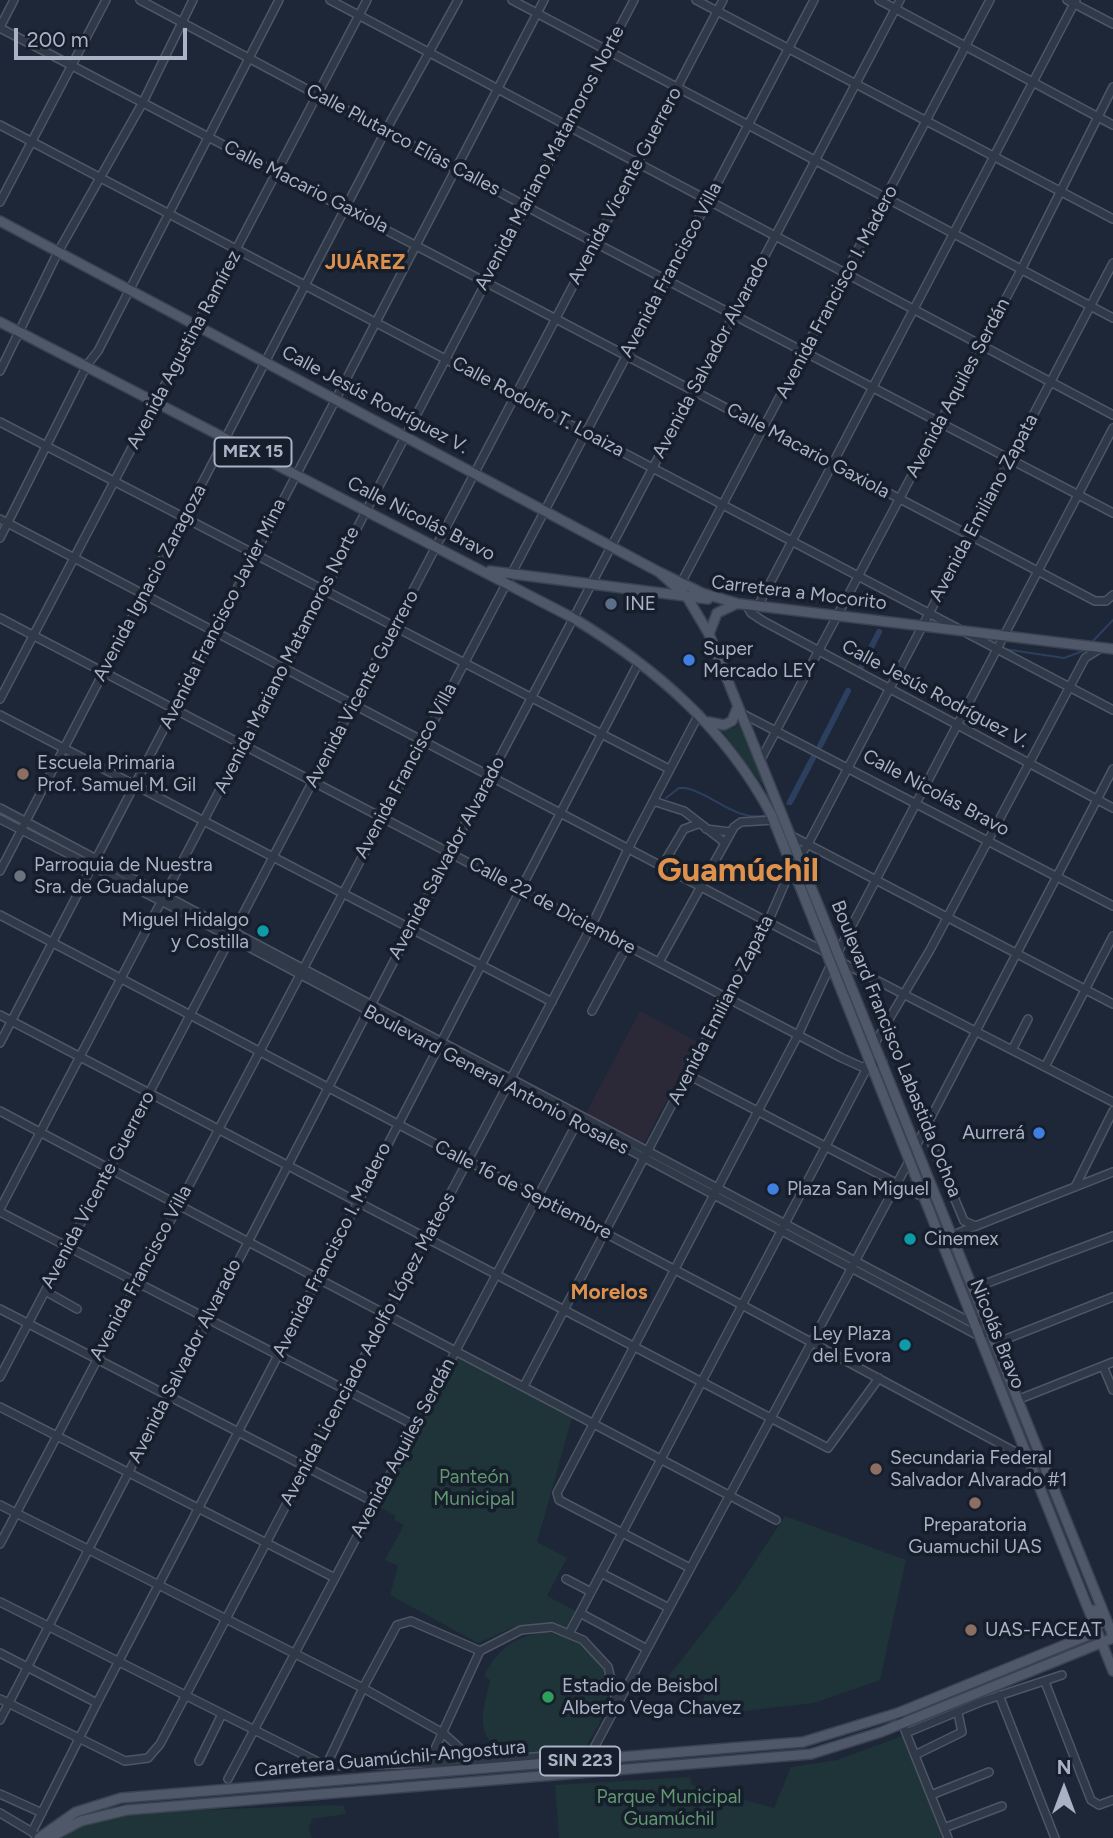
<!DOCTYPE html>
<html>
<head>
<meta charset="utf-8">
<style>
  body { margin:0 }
  #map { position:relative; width:1113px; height:1838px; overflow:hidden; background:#1d2737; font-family:Figtree,sans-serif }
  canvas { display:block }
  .north { position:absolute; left:1029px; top:1754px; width:70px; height:70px; -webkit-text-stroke:5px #161e2c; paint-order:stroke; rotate:0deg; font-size:19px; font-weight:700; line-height:28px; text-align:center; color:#aab3c5 }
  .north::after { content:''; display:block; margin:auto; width:24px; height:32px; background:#aab3c5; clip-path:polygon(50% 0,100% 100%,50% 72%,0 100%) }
  .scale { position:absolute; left:14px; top:28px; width:173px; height:32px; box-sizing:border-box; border:4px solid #aab3c5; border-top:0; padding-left:9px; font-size:21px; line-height:24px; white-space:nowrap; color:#aab3c5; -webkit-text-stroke:5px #161e2c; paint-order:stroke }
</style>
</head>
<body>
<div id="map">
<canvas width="1113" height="1838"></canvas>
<div class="north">N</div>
<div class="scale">200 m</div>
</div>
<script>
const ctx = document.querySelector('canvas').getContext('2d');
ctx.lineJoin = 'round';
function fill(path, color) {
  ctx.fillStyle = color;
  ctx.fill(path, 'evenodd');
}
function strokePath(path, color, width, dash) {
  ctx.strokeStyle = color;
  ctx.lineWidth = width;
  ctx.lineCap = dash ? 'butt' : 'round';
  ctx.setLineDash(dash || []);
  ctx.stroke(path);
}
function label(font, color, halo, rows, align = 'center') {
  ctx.font = font + ' Figtree,sans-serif';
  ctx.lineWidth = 7;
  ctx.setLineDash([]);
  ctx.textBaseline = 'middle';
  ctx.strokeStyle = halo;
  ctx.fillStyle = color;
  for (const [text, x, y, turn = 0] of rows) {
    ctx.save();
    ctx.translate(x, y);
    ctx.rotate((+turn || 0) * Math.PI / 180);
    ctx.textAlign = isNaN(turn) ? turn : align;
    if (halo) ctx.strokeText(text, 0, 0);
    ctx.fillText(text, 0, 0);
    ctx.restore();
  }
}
fill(new Path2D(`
  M640 1011 698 1042 644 1143 586 1113Z`), '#2b2938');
fill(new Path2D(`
  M743 722 772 797 721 729 734 728Z
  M456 1357 572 1418 537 1542 567 1558 547 1596 580 1613 570 1631 514 1627 478 1643 390 1595 398 1566 385 1560 404 1525 394 1520 396 1516 379 1507Z
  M785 1516 906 1560 880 1680 814 1703 701 1716 706 1682 668 1677 737 1589Z
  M546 1632C597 1642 624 1677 598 1726 593 1733 590 1742 583 1749 557 1755 492 1765 484 1729 480 1713 487 1696 490 1680L484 1676C499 1647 514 1637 546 1632Z
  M902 1736 943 1838H559L555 1785 690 1777 692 1785 774 1808 791 1767 837 1760Z
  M335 1805 344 1806 346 1814 312 1819 309 1828 312 1838H63L78 1825 116 1813Z`), '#1f3438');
strokePath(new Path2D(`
  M1092 642 1113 620
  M1004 649 1064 658 1083 651
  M666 798 679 788H685C713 793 736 823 767 815
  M787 804 790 802`), '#2c3f5f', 2);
strokePath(new Path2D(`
  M861 667 879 632
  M820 746 848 691
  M790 802 813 758`), '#2c3f5f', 6);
const minor = new Path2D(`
  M140 0 561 225 1113 513
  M330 0 1113 415
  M512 0 1113 318
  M696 0 1113 219
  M879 0 1113 125
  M1067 0 1113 24
  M0 27 14 0
  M0 28 1095 601H1106L1113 595
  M0 125 1113 710
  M0 202 106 0
  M0 371 58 252 143 102 193 0
  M0 422 669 769
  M0 519 827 953
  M0 538 87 365 98 351 279 0
  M681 583 990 0
  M746 604 751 613 763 621 1113 808
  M758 606 1076 0
  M0 618 842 1058 862 1067 883 1062
  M0 699 367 0
  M741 713 1113 906
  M0 715 552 1002
  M760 761 1021 270 1113 87
  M653 801 684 811 724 842
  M0 808 974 1324 987 1318
  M0 819 196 919 979 1336 992 1331
  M706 829 730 832
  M790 835 1113 1004
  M662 866 684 829 698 824
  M0 871 386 130 458 0
  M0 915 742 1305 1045 1468
  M838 952 1113 428
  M659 962 734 827 741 822 774 820
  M843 963 1113 1102
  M592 1011 627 946
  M0 1015 828 1448 879 1378
  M0 1043 544 0
  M875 1043 930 950 1085 658 1101 648
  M1012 1050 1028 1019
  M1045 1067 1113 936
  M688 1075 923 1197
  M0 1111 776 1520
  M925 1128 964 1221 976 1226
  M917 1144 1113 769
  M1075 1187 1113 1111
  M0 1209 634 0
  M0 1212 414 1425
  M953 1235 1113 1172
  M974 1288 1113 1236
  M45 1291 77 1309
  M0 1309 374 1502
  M996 1343 1113 1297
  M1103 1366 1113 1390
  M0 1377 723 0
  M524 1386 768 922 791 869 808 844 1113 263
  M1017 1400 1113 1362
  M0 1407 335 1578
  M0 1505 363 1688 443 1733 475 1762
  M0 1544 814 0
  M690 1568 559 1500 557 1493 798 1035 831 964
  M601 1573 669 1608
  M566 1579 591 1592
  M0 1602 326 1766 475 1762 592 1752
  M580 1613 647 1649
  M570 1632 868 1066
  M0 1653 97 1703
  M1045 1682 1091 1800 1099 1805 1113 1800
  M999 1695 1055 1838
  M0 1699 125 1761 148 1758 160 1744 591 927 628 849 699 714
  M898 1713 948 1838
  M0 1720 490 776 900 0
  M906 1733 983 1701 1062 1675
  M915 1755 962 1732 958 1713
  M199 1761 222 1714
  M428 1764 480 1651 521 1630 552 1627 583 1640 608 1667 617 1705
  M326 1766 363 1688 397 1625 411 1621 480 1651
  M580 1774 909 1161
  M228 1779 578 1121
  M0 1794 42 1813
  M931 1795 989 1772
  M0 1813 32 1832
  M944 1828 1002 1806
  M38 1838 32 1832 97 1703 639 662`);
const major = new Path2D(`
  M0 221 659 572 702 593 736 603
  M0 322 573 618C656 668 725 728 771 814L1113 1671
  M490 571 708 599
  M659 572 687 597 709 634 1113 1636
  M733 603 1113 649
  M709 634 717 613 736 604
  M709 722 724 725 732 721 738 706
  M39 1838 76 1812 121 1798 803 1742 898 1713 1089 1635 1106 1618 1097 1617 1094 1610
  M49 1838 81 1821 127 1810 811 1754 881 1732 1113 1638`);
strokePath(minor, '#4e5666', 10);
strokePath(major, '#3a4251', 12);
strokePath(minor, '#303948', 7);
strokePath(major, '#4e5868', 9);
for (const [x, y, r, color] of [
  [611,604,7,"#5c6f8a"],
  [689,660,7,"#3f7fe0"],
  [23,774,7,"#8d6e63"],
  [20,876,7,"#6b7280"],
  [263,931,7,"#0f9aa8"],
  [1039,1133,7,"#3f7fe0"],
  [773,1189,7,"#3f7fe0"],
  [910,1239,7,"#0f9aa8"],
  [905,1345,7,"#0f9aa8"],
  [876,1469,7,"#8d6e63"],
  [975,1503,7,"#8d6e63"],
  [971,1630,7,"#8d6e63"],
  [548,1697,7,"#2e9e5b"]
]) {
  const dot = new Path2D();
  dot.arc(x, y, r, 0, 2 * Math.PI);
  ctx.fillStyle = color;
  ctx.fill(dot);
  strokePath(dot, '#161e2c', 2.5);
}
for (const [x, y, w] of [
  [253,452,77],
  [580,1761,80]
]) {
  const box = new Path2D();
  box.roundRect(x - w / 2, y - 14.5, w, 29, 5);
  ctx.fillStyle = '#161e2c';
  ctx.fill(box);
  strokePath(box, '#aab3c5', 2);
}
label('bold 18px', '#aab3c5', null, [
  ["MEX 15",253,452],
  ["SIN 223",580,1761]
]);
label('19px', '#aab3c5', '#161e2c', [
  ["Calle Plutarco Elías Calles",403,140,28],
  ["Avenida Mariano Matamoros Norte",550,158,-62],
  ["Avenida Vicente Guerrero",625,186,-62],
  ["Calle Macario Gaxiola",306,187,27],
  ["Avenida Francisco Villa",671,270,-62],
  ["Avenida Francisco I. Madero",837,292,-62],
  ["Avenida Agustina Ramírez",184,350,-62],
  ["Avenida Salvador Alvarado",711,357,-62],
  ["Avenida Aquiles Serdán",958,388,-62],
  ["Calle Jesús Rodríguez V.",375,400,28],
  ["Calle Rodolfo T. Loaiza",538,407,28],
  ["Calle Macario Gaxiola",808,451,28],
  ["Avenida Emiliano Zapata",984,508,-62],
  ["Calle Nicolás Bravo",421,519,27],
  ["Avenida Ignacio Zaragoza",150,583,-62],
  ["Carretera a Mocorito",799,593,7],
  ["Avenida Francisco Javier Mina",223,614,-63],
  ["Avenida Mariano Matamoros Norte",287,660,-63],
  ["Avenida Vicente Guerrero",362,689,-62],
  ["Calle Jesús Rodríguez V.",935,694,28],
  ["Avenida Francisco Villa",406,771,-62],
  ["Calle Nicolás Bravo",936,793,28],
  ["Avenida Salvador Alvarado",447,858,-62],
  ["Calle 22 de Diciembre",552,906,28],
  ["Avenida Emiliano Zapata",721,1010,-63],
  ["Boulevard Francisco Labastida Ochoa",896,1049,68],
  ["Boulevard General Antonio Rosales",496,1080,28],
  ["Avenida Vicente Guerrero",98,1190,-62],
  ["Calle 16 de Septiembre",523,1190,27],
  ["Avenida Francisco I. Madero",332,1250,-63],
  ["Avenida Francisco Villa",141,1273,-62],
  ["Nicolás Bravo",997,1334,68],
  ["Avenida Licenciado Adolfo López Mateos",368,1349,-62],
  ["Avenida Salvador Alvarado",185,1361,-63],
  ["Avenida Aquiles Serdán",403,1448,-62],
  ["Carretera Guamúchil-Angostura",390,1759,-5]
]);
label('19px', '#aab3c5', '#161e2c', [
  ["INE",625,604],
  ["Super",703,649],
  ["Mercado LEY",703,671],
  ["Escuela Primaria",37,763],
  ["Prof. Samuel M. Gil",37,785],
  ["Parroquia de Nuestra",34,865],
  ["Sra. de Guadalupe",34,887],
  ["Miguel Hidalgo",249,920,"right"],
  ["y Costilla",249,942,"right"],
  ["Aurrerá",1025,1133,"right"],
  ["Plaza San Miguel",787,1189],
  ["Cinemex",924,1239],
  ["Ley Plaza",891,1334,"right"],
  ["del Evora",891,1356,"right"],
  ["Secundaria Federal",890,1458],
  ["Salvador Alvarado #1",890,1480],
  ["Preparatoria",975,1525,"center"],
  ["Guamuchil UAS",975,1547,"center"],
  ["UAS-FACEAT",985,1630],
  ["Estadio de Beisbol",562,1686],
  ["Alberto Vega Chavez",562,1708]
], 'left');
label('19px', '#60976f', '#161e2c', [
  ["Panteón",474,1477],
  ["Municipal",474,1499],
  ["Parque Municipal",669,1797],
  ["Guamúchil",669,1819]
]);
label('bold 21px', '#de914c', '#161e2c', [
  ["JUÁREZ",365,263],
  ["Morelos",609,1293]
]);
label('bold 33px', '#de914c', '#161e2c', [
  ["Guamúchil",738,871]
]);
</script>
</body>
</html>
